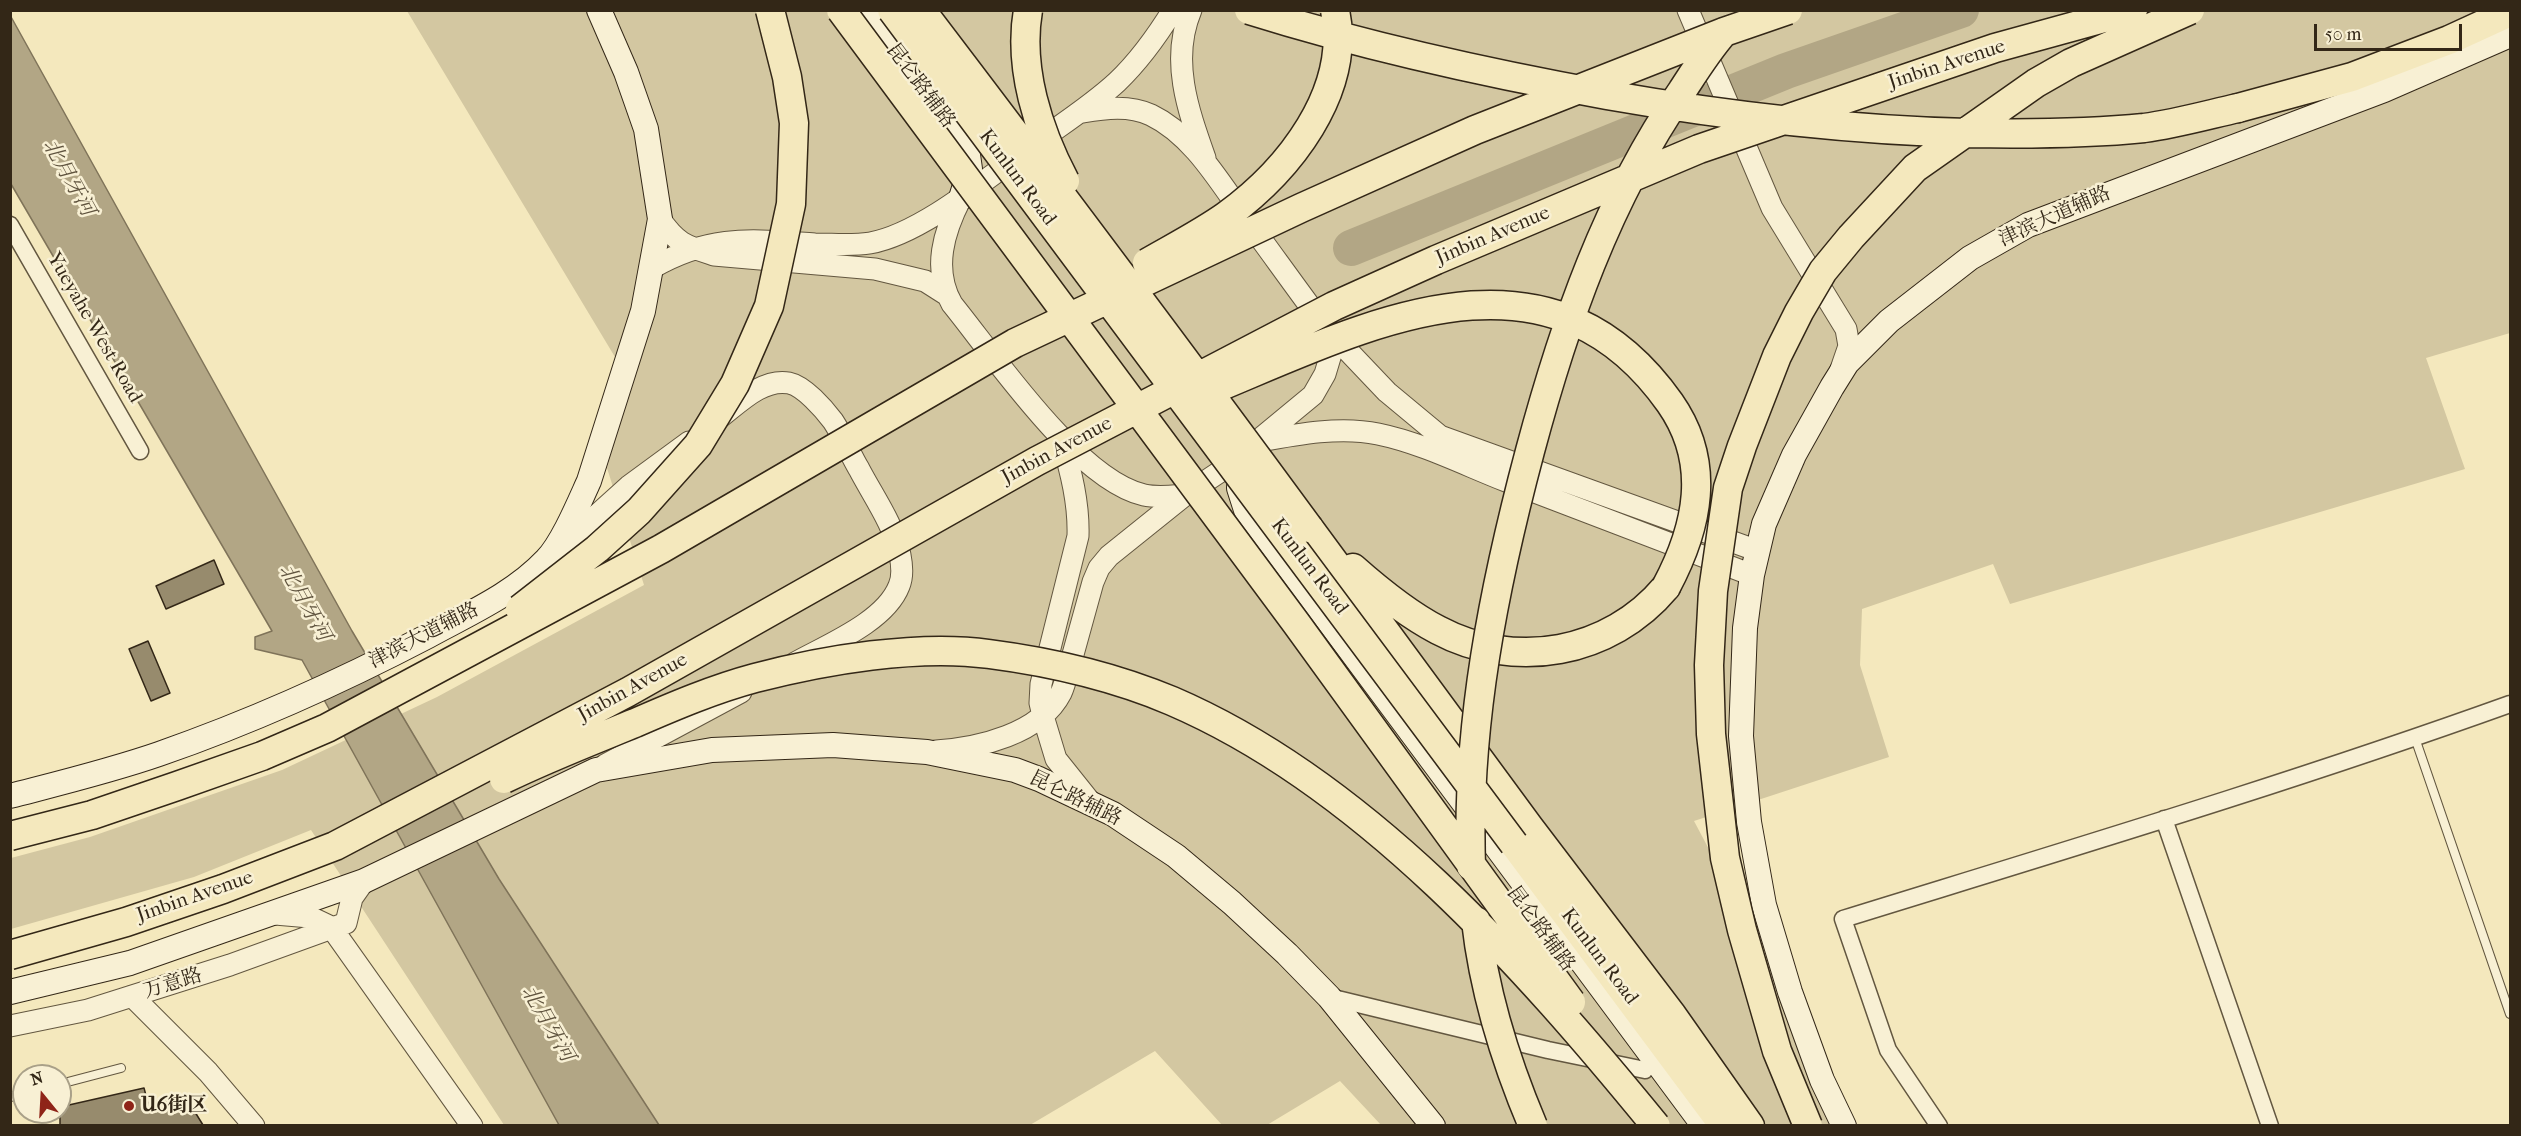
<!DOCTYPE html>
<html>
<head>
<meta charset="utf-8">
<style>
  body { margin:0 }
  #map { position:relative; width:2521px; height:1136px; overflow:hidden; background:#f4e8bd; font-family:"IM FELL French Canon",serif }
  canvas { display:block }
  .frame { position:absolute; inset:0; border:12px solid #332717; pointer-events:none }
  .north { position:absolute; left:12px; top:1064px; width:60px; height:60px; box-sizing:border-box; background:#f8f0d4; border:2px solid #a9a088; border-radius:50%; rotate:342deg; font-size:16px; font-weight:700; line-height:24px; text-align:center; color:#332717 }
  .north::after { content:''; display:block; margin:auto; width:21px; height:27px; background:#8f2418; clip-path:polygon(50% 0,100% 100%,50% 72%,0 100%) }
  .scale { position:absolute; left:2314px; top:24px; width:148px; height:27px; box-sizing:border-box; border:3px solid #332717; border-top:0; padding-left:8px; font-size:18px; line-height:21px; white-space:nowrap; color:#332717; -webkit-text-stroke:4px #f8f0d4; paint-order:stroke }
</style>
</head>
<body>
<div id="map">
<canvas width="2521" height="1136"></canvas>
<div class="frame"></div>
<div class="north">N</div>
<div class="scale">50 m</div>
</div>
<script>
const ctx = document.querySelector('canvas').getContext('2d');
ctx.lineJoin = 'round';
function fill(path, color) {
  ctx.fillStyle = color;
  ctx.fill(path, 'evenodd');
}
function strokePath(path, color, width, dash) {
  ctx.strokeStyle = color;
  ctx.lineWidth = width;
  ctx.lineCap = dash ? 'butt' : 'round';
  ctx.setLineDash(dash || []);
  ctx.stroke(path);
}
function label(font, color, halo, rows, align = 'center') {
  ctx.font = font + ' "IM FELL French Canon","Noto Serif SC",serif';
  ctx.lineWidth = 5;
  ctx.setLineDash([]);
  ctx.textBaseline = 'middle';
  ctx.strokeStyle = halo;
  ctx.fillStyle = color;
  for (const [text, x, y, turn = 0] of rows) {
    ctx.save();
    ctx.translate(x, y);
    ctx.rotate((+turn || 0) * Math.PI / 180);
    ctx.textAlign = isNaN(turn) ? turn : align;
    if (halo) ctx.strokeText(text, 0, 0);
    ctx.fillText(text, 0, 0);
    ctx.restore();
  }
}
fill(new Path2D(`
  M407 11H2510V333L2426 358 2465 469 2010 604 1993 564 1862 609 1860 665 1889 757 1694 821 1855 1125H1381L1340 1081 1267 1125H1222L1155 1051 1030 1125H504L311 830 194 877 11 929V858L90 837 282 770 437 697 644 585 607 468 630 382Z`), '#d3c7a1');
const water = new Path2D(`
  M10 15 352 631 499 879 659 1125H559L302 660 255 649V637L272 631 11 184Z`);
fill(water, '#b2a685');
strokePath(water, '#7f7359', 1.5);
strokePath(new Path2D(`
  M1351 248 1786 71 1961 10`), '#b2a685', 36);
const building = new Path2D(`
  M214 560 224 584 166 609 156 586Z
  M148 641 170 693 151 701 129 649Z
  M144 1088 148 1103 168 1099 190 1104 203 1125H60V1107Z`);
fill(building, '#978b6d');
strokePath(building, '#332717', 1.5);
const service = new Path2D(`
  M2415 738 2510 1014
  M60 1084 121 1068
  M10 1097 24 1094`);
const minor = new Path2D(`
  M10 225 140 451
  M2164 819 2270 1126
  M1329 997 1548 1050 1645 1070
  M1939 1126 1888 1050 1843 919C2066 850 2290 783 2510 704`);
const tertiary = new Path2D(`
  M1191 10C1170 60 1188 110 1205 158
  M1688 10 1772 208 1846 329 1849 346 1840 372
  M961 198C944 231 932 269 952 304 995 357 1078 480 1144 495 1158 498 1172 496 1185 495
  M660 219C677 244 686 246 714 255L875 269 925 281 947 295
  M652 268C711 234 751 240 815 244 834 244 852 246 870 243 921 234 987 178 1029 148 1059 126 1090 107 1117 82 1139 61 1157 36 1173 10
  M1329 331 1387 392 1440 436 1758 551
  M718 419C738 404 762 378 789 383 804 386 824 409 833 421 843 436 850 454 859 469 873 496 894 525 900 555 902 565 903 577 899 586 885 622 827 645 795 663
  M1062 441C1071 472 1079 503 1078 536L1041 684 1040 703 1043 716 1056 759 1092 804
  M1261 441C1298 434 1341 426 1378 434 1422 443 1465 465 1506 481 1588 512 1670 543 1752 575
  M558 550 629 486 689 442
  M936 751C979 748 1040 734 1061 693 1066 682 1068 669 1072 658 1079 632 1086 607 1093 582L1099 568 1109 556 1185 495 1221 471 1313 395 1325 374 1331 354 1323 324C1297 289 1272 254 1247 220 1220 183 1193 135 1151 115 1130 105 1105 108 1083 112
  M605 765 741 692
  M275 914 310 917 331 927 472 1126
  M346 923 352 898 364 881
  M132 996 208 1072 254 1126
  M10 1026 88 1010 230 965 346 923`);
const secondary = new Path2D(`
  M863 10 967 148 970 169 961 198
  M1240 474 1239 488 1246 510 1704 1126
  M10 796C60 783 110 771 159 754 251 722 342 681 428 636 468 614 514 594 546 560 562 544 579 503 589 481L643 311 660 219 646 129 626 72 599 10
  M10 992 130 963 364 881 596 770 712 750 833 745 927 752 1015 770 1039 779 1113 814 1176 856 1232 903 1287 954 1329 997 1433 1126
  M1844 1126 1822 1080 1790 992 1764 905 1749 822 1741 736 1745 628 1752 575 1764 524 1794 455 1832 387 1847 363 1889 321 1970 258 2028 225 2384 90 2510 35`);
const trunk = new Path2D(`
  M2238 108 2352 77 2449 40 2510 12
  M1309 528 1529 827 1672 1015 1750 1126
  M1353 568C1379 591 1407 614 1438 630 1515 671 1610 654 1666 587
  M1514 844 1724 1126`);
strokePath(service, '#635740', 10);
strokePath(minor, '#635740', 19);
strokePath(tertiary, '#635740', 23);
strokePath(secondary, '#332717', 26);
strokePath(trunk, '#332717', 31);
strokePath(service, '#f8f0d4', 8);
strokePath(minor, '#f8f0d4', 16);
strokePath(tertiary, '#f8f0d4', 21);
strokePath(secondary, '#f8f0d4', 24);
strokePath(trunk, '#f4e8bd', 28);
const trunkBridge = new Path2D(`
  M841 10 1296 623 1571 1002
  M892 10 1514 844
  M921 10C1052 182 1181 354 1309 528
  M1028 10C1018 68 1038 130 1065 181
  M1249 10C1367 47 1486 73 1607 95 1727 116 1846 130 1968 133 2027 134 2085 134 2144 128 2175 124 2207 115 2238 108
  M1147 263C1173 248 1202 233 1226 216 1288 171 1352 92 1335 10
  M1192 398C1350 335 1542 222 1670 403 1712 463 1698 527 1666 587
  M520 609 597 549 639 511 698 445 735 384 769 306 791 204 794 123 787 77 770 10
  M504 779C547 758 591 741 635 723 674 706 714 689 755 678 824 660 918 644 989 654 1051 662 1115 677 1172 701 1365 784 1525 966 1656 1126
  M10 836 92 815 177 786 262 756 327 728 661 549 1015 343 1301 208 1475 130 1724 32 1788 10
  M1471 866C1466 726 1494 586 1530 451 1564 324 1607 200 1682 91 1695 71 1708 50 1724 32
  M1476 921C1484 992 1505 1060 1533 1126
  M10 955 126 922 223 889 335 846 628 692 1037 461 1334 306 1436 260 1699 149 1995 48 2133 10
  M1808 1126 1777 1051 1742 930 1725 858 1711 734 1709 665 1713 591 1728 488 1742 446 1777 356 1799 312 1823 271 1851 237 1915 168 2036 83 2071 63 2190 10`);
strokePath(trunkBridge, '#332717', 31, []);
strokePath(trunkBridge, '#f4e8bd', 28);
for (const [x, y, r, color] of [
  [129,1106,6,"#8f2418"]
]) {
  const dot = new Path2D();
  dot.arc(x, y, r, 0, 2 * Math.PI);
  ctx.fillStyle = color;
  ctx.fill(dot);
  strokePath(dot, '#f8f0d4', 2);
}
label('20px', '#332717', '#f8f0d4', [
  ["Jinbin Avenue",1947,65,-18],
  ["昆仑路辅路",920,86,53],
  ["Kunlun Road",1017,178,53],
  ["津滨大道辅路",2055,217,-24],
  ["Jinbin Avenue",1493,236,-23],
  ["Yueyahe West Road",94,328,60],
  ["Jinbin Avenue",1057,451,-28],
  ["Kunlun Road",1309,567,53],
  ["津滨大道辅路",424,636,-27],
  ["Jinbin Avenue",633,688,-29],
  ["昆仑路辅路",1075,799,26],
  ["Jinbin Avenue",195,897,-19],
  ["昆仑路辅路",1540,929,54],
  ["Kunlun Road",1599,957,53],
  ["万意路",173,984,-17]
]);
label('bold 20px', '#332717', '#f8f0d4', [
  ["U6街区",141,1106]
], 'left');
label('italic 21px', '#5f533e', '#f8f0d4', [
  ["北月牙河",68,178,61],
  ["北月牙河",304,603,61],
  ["北月牙河",547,1024,60]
]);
</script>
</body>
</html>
